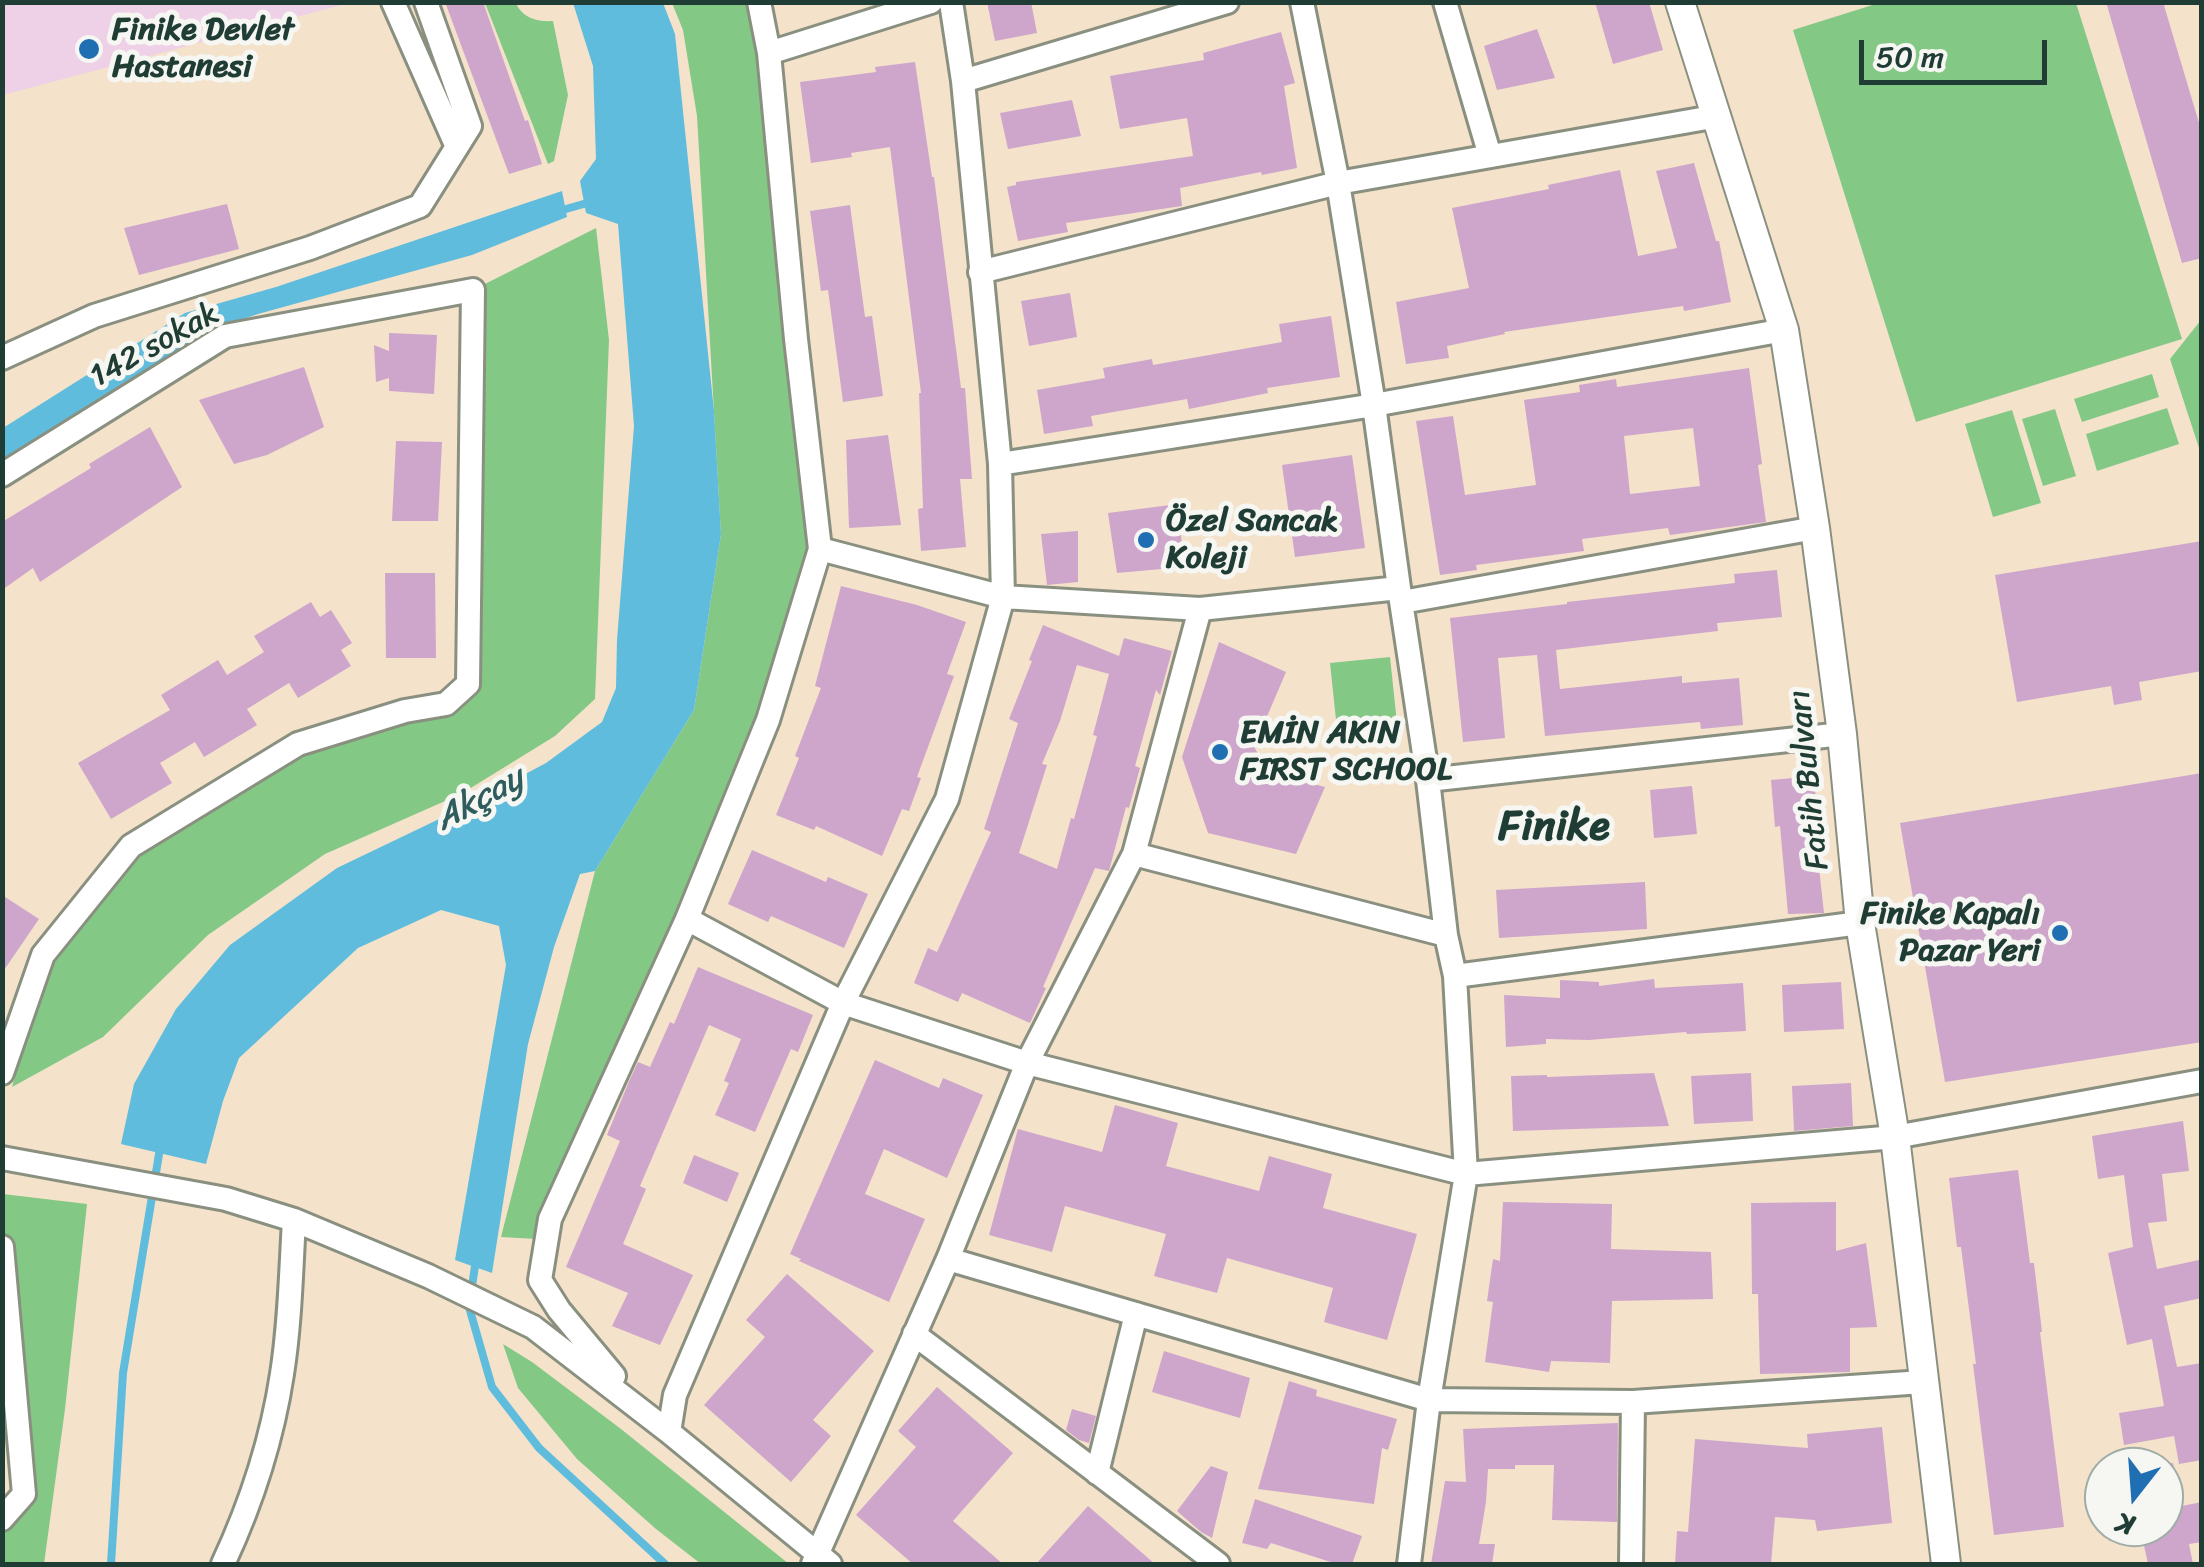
<!DOCTYPE html>
<html>
<head>
<meta charset="utf-8">
<style>
  body { margin:0 }
  #map { position:relative; width:2204px; height:1567px; overflow:hidden; background:#f4e2cb; font-family:Sriracha,sans-serif }
  canvas { display:block }
  .frame { position:absolute; inset:0; border:5px solid #1f3d34; pointer-events:none }
  .north { position:absolute; left:2084px; top:1447px; width:100px; height:100px; box-sizing:border-box; background:#f6f6f2; border:2px solid #a0aca6; border-radius:50%; rotate:197deg; font-size:28px; font-weight:700; line-height:40px; text-align:center; color:#1f3d34 }
  .north::after { content:''; display:block; margin:auto; width:35px; height:45px; background:#1f6fb2; clip-path:polygon(50% 0,100% 100%,50% 72%,0 100%) }
  .scale { position:absolute; left:1859px; top:40px; width:188px; height:45px; box-sizing:border-box; border:5px solid #1f3d34; border-top:0; padding-left:12px; font-size:30px; line-height:35px; white-space:nowrap; color:#1f3d34; -webkit-text-stroke:8px #f6f6f2; paint-order:stroke }
</style>
</head>
<body>
<div id="map">
<canvas width="2204" height="1567"></canvas>
<div class="frame"></div>
<div class="north">K</div>
<div class="scale">50 m</div>
</div>
<script>
const ctx = document.querySelector('canvas').getContext('2d');
ctx.lineJoin = 'round';
function fill(path, color) {
  ctx.fillStyle = color;
  ctx.fill(path, 'evenodd');
}
function strokePath(path, color, width, dash) {
  ctx.strokeStyle = color;
  ctx.lineWidth = width;
  ctx.lineCap = dash ? 'butt' : 'round';
  ctx.setLineDash(dash || []);
  ctx.stroke(path);
}
function label(font, color, halo, rows, align = 'center') {
  ctx.font = font + ' Sriracha,sans-serif';
  ctx.lineWidth = 10;
  ctx.setLineDash([]);
  ctx.textBaseline = 'middle';
  ctx.strokeStyle = halo;
  ctx.fillStyle = color;
  for (const [text, x, y, turn = 0] of rows) {
    ctx.save();
    ctx.translate(x, y);
    ctx.rotate((+turn || 0) * Math.PI / 180);
    ctx.textAlign = isNaN(turn) ? turn : align;
    if (halo) ctx.strokeText(text, 0, 0);
    ctx.fillText(text, 0, 0);
    ctx.restore();
  }
}
fill(new Path2D(`
  M3 2H349V3L3 95Z`), '#eed0e7');
fill(new Path2D(`
  M1882 2 2076 3 2182 339 1916 422 1793 30Z
  M485 3H516C522 18 538 22 553 21L568 95 554 161 548 164Z
  M672 3H759L820 549 768 720 536 1239 501 1237 595 871 694 710 721 534 697 116 683 30Z
  M596 228 609 340 595 699 555 736 461 794 325 854 208 935 103 1037 12 1087 48 967 131 846 256 769 468 684 473 290Z
  M2201 320 2202 451H2200L2170 359Z
  M2152 374 2159 397 2082 422 2074 399Z
  M2167 408 2179 444 2097 471 2086 434Z
  M2055 409 2076 476 2043 486 2022 419Z
  M2012 410 2041 503 1993 517 1965 424Z
  M1390 657 1399 742 1339 748 1330 663Z
  M3 1194 87 1204 65 1409 44 1564H3V1515L24 1494 3 1248Z
  M503 1344 532 1362 621 1429 789 1564H701L656 1529 577 1459 518 1388Z`), '#83c985');
fill(new Path2D(`
  M573 3H663L675 34 714 411 721 534 694 710 595 871 580 874 554 947 528 1044 492 1273 455 1260 506 965 499 926 441 910 358 948 239 1058 223 1101 206 1164 121 1144 134 1084 176 1009 230 945 337 868 460 809 546 763 602 722 616 688 617 640 634 426 618 224 586 213 580 181 596 159 593 66Z
  M562 191 567 217 472 255 258 314 217 328 3 461V428L185 313 276 287Z`), '#5fbcdd');
strokePath(new Path2D(`
  M559 211 594 201
  M476 1259 469 1307 492 1387 539 1448 665 1564
  M111 1564 123 1373 161 1142`), '#5fbcdd', 8);
fill(new Path2D(`
  M445 2H483L525 121 528 120 542 164 509 174Z
  M987 2H1031L1037 33 995 41Z
  M1595 2H1649L1663 50 1613 64Z
  M2106 2H2163L2202 133V258L2182 263Z
  M1537 29 1555 78 1497 90 1484 46Z
  M1281 32 1295 83 1284 86 1297 168 1262 175 1261 172 1180 188 1182 206 1066 223 1068 232 1018 241 1007 187 1016 185V182L1193 156 1187 118 1120 129 1110 76 1204 60 1203 53Z
  M915 62 932 177H934L961 388H965L972 479H960L966 547 921 551 918 509 923 508 919 393H921L890 147 851 153 852 157 811 163 800 82 876 72 875 67Z
  M1072 100 1081 136 1008 149 1000 113Z
  M1694 163 1716 241H1719L1731 302 1684 311 1683 306 1504 332 1505 334 1447 346 1449 358 1406 364 1396 302 1469 288 1452 208 1549 189 1548 185 1620 170 1638 256 1677 248 1656 171Z
  M227 204 239 249 139 275 124 228Z
  M850 205 865 317 872 316 883 396 843 402 828 290 821 291 810 211Z
  M1070 293 1077 337 1029 346 1021 301Z
  M1331 316 1340 377 1267 388 1268 393 1189 409 1187 399 1091 416 1093 426 1044 434 1037 390 1105 378 1103 368 1152 359 1153 365 1282 342 1279 324Z
  M389 333 437 335 434 394 389 391V378L376 382 374 345 389 351Z
  M304 367 324 427 267 455 234 464 199 400Z
  M1749 368 1762 464 1758 465 1766 522 1670 535 1668 528 1582 539 1584 551 1476 565 1477 570 1440 575 1416 421 1453 416 1465 495 1536 485 1524 400 1580 392 1579 385 1616 379 1617 387ZM1693 428 1700 486 1630 494 1624 436Z
  M150 427 182 487 40 582 33 568 2 590V522L91 468 89 464Z
  M888 435 901 525 849 528 846 440Z
  M396 441 442 442 438 521H392Z
  M1352 455 1365 548 1295 557 1282 465Z
  M1178 504 1184 567 1117 573 1108 513Z
  M1078 531V582L1047 585 1041 534Z
  M2202 541V671L2139 682 2142 700 2114 705 2111 686 2017 702 1995 575Z
  M1777 570 1782 617 1717 623 1718 631 1556 650 1560 689 1682 676V683L1739 678 1743 725 1701 729 1700 722 1545 736 1537 655 1498 658 1505 738 1463 742 1450 618 1567 604V602L1735 583 1734 574Z
  M385 573H435L436 658H386Z
  M841 586 917 605 966 622 947 674 954 676 917 777 921 778 909 811 902 809 882 856 816 826 814 830 776 815 799 758 795 756 821 688 815 686Z
  M311 602 320 617 331 610 352 643 341 650 351 666 298 698 289 683 247 709 257 725 204 757 195 742 160 763 172 783 111 819 78 763 170 710 161 695 218 660 227 675 264 652 254 636Z
  M1043 625 1119 656 1124 638 1172 651 1160 695 1156 690 1135 766 1140 768 1129 808 1126 807 1109 871 1095 868 1043 987 1046 988 1030 1023 962 993 958 1002 914 983 928 948 937 952 991 832 984 829 1018 723 1009 719 1032 661 1029 660ZM1077 665 1109 674 1093 735 1097 736 1074 819 1071 818 1057 869 1019 853 1047 765 1042 764 1060 721Z
  M1219 642 1286 672 1254 747 1270 773 1325 787 1296 854 1208 833 1182 757Z
  M2202 773V1042L1945 1082 1900 823Z
  M1814 776 1818 823H1814L1824 913 1788 914 1780 826 1775 827 1771 780Z
  M1692 786 1697 834 1654 838 1650 790Z
  M752 850 826 882 828 877 868 894 844 948 771 916 768 922 728 904Z
  M1645 882 1647 929 1499 938 1496 890Z
  M2 895 39 919 2 973Z
  M698 967 813 1015 798 1052 791 1049 755 1132 715 1115 729 1083 724 1081 741 1039 709 1025 640 1186 646 1189 623 1244 693 1275 660 1345 612 1326 628 1293 566 1267 620 1141 607 1135 630 1079 638 1062 650 1067 670 1022 674 1024Z
  M1654 979 1655 988 1743 983 1746 1031 1687 1034 1686 1032 1589 1040 1546 1039V1044L1506 1047 1504 995 1560 998V980L1599 982V986Z
  M1841 982 1844 1029 1784 1032 1782 985Z
  M875 1060 939 1088 943 1078 983 1095 947 1178 884 1149 865 1194 925 1219 889 1302 799 1261 801 1259 790 1254Z
  M1654 1073 1669 1126 1513 1131 1511 1076 1547 1075V1077Z
  M1751 1073 1753 1121 1694 1124 1691 1076Z
  M1851 1083 1853 1126 1794 1131 1792 1086Z
  M1115 1105 1178 1123 1166 1166 1259 1191 1269 1156 1332 1174 1323 1208 1417 1234 1387 1340 1324 1322 1333 1288 1227 1258 1217 1293 1154 1276 1166 1234 1065 1206 1052 1252 989 1235 1018 1129 1102 1152Z
  M2183 1121 2189 1171 2162 1174 2167 1221 2148 1223 2157 1269 2199 1260 2202 1272V1298L2164 1306 2177 1367 2202 1363V1460L2179 1464 2174 1436 2124 1445 2119 1413 2164 1406 2152 1339 2127 1345 2108 1253 2133 1247 2124 1175 2098 1179 2092 1136Z
  M694 1155 739 1173 727 1202 683 1183Z
  M2018 1170 2030 1263H2034L2042 1332H2040L2064 1527 1994 1535 1973 1364H1976L1961 1247H1957L1949 1178Z
  M1503 1202 1612 1204 1611 1249 1711 1252 1713 1299 1612 1301 1610 1363 1551 1361 1549 1372 1485 1362 1493 1302 1487 1301 1493 1259 1500 1261Z
  M1836 1202V1251L1866 1243 1877 1327 1850 1328V1372L1760 1374 1758 1294H1752L1751 1203Z
  M787 1274 874 1351 813 1420 831 1436 791 1482 704 1405 765 1337 746 1320Z
  M1164 1351 1250 1378 1240 1418 1152 1392Z
  M1289 1381 1317 1390 1316 1396 1397 1419 1388 1450 1382 1448 1374 1504 1258 1489Z
  M937 1387 1013 1453 953 1521 1003 1564H913L856 1515 916 1447 898 1431Z
  M1072 1409 1096 1416 1089 1443 1079 1440 1066 1430Z
  M1618 1423 1617 1522 1552 1520 1554 1465H1515V1469H1488L1486 1502 1479 1544H1495L1492 1564H1431L1445 1481 1466 1482 1463 1429Z
  M1882 1427 1892 1523 1817 1531 1815 1520 1775 1517 1771 1564H1675L1677 1531 1688 1532 1695 1439 1808 1448 1807 1434Z
  M2173 1463 2182 1506 2202 1502V1542L2189 1544 2193 1564H2148L2140 1527H2164V1464Z
  M1211 1466 1228 1472 1212 1538 1201 1532 1177 1511Z
  M1255 1499 1362 1536 1352 1564H1337L1271 1543 1267 1549 1242 1543Z
  M1088 1506 1155 1564H1036Z`), '#cea6cb');
const minor = new Path2D(`
  M393 2 457 147
  M759 2 769 53 796 339 820 549
  M1302 2 1338 183 1374 405 1399 588 1428 780 1446 935 1455 976 1466 1174 1429 1400 1409 1564
  M1445 2 1490 156
  M769 53 931 2
  M963 81 1227 2
  M980 272 1338 183 1718 116
  M2 358 94 316 310 248 420 206 470 126 426 2
  M1000 464 1374 405 1784 330
  M2 475 225 336 473 290 468 684 446 704 405 711 298 744 131 846 43 955 2 1073
  M1399 588 1200 609 1003 597 820 549 768 720 687 919 843 1003 1027 1063 1466 1174 1895 1137 2202 1081
  M1402 602 1815 528
  M1428 780 1842 734
  M1134 854 1446 935
  M1455 976 1860 923
  M2 1158 226 1199 294 1220 428 1276 533 1327 669 1432
  M2 1247 24 1494 2 1519
  M948 1259 1429 1400 1633 1402 1923 1382
  M914 1334 1218 1564
  M614 1376 559 1310 540 1280 550 1219 687 919
  M1097 1473 1136 1314
  M223 1564C251 1504 272 1440 282 1374 290 1323 291 1271 294 1220
  M813 1564 948 1259 1027 1063 1134 854 1200 609
  M830 1564 669 1432 675 1395 843 1003 947 799 1003 597 1000 464 963 81 951 2
  M1631 1564 1633 1402`);
const tertiary = new Path2D(`
  M1680 2 1784 330 1815 528 1842 734 1860 923 1895 1137 1946 1564`);
strokePath(minor, '#8a9080', 28);
strokePath(tertiary, '#8a9080', 32);
strokePath(minor, '#fff', 22);
strokePath(tertiary, '#fff', 28);
for (const [x, y, r, color] of [
  [89,49,12,"#1f6fb2"],
  [1146,540,10,"#1f6fb2"],
  [1220,752,10,"#1f6fb2"],
  [2060,933,10,"#1f6fb2"]
]) {
  const dot = new Path2D();
  dot.arc(x, y, r, 0, 2 * Math.PI);
  ctx.fillStyle = color;
  ctx.fill(dot);
  strokePath(dot, '#f6f6f2', 4);
}
label('bold 32px', '#1f3d34', '#f6f6f2', [
  ["Finike Devlet",112,31],
  ["Hastanesi",112,68],
  ["Özel Sancak",1166,522],
  ["Koleji",1166,559],
  ["EMİN AKIN",1240,734],
  ["FIRST SCHOOL",1240,771],
  ["Finike Kapalı",2040,915,"right"],
  ["Pazar Yeri",2040,952,"right"]
], 'left');
label('32px', '#1f3d34', '#f6f6f2', [
  ["142 sokak",155,346,-29],
  ["Fatih Bulvarı",1810,780,-96]
]);
label('italic 35px', '#2f5d5e', '#f6f6f2', [
  ["Akçay",480,800,-29]
]);
label('bold 42px', '#1f3d34', '#f6f6f2', [
  ["Finike",1554,828]
]);
</script>
</body>
</html>
